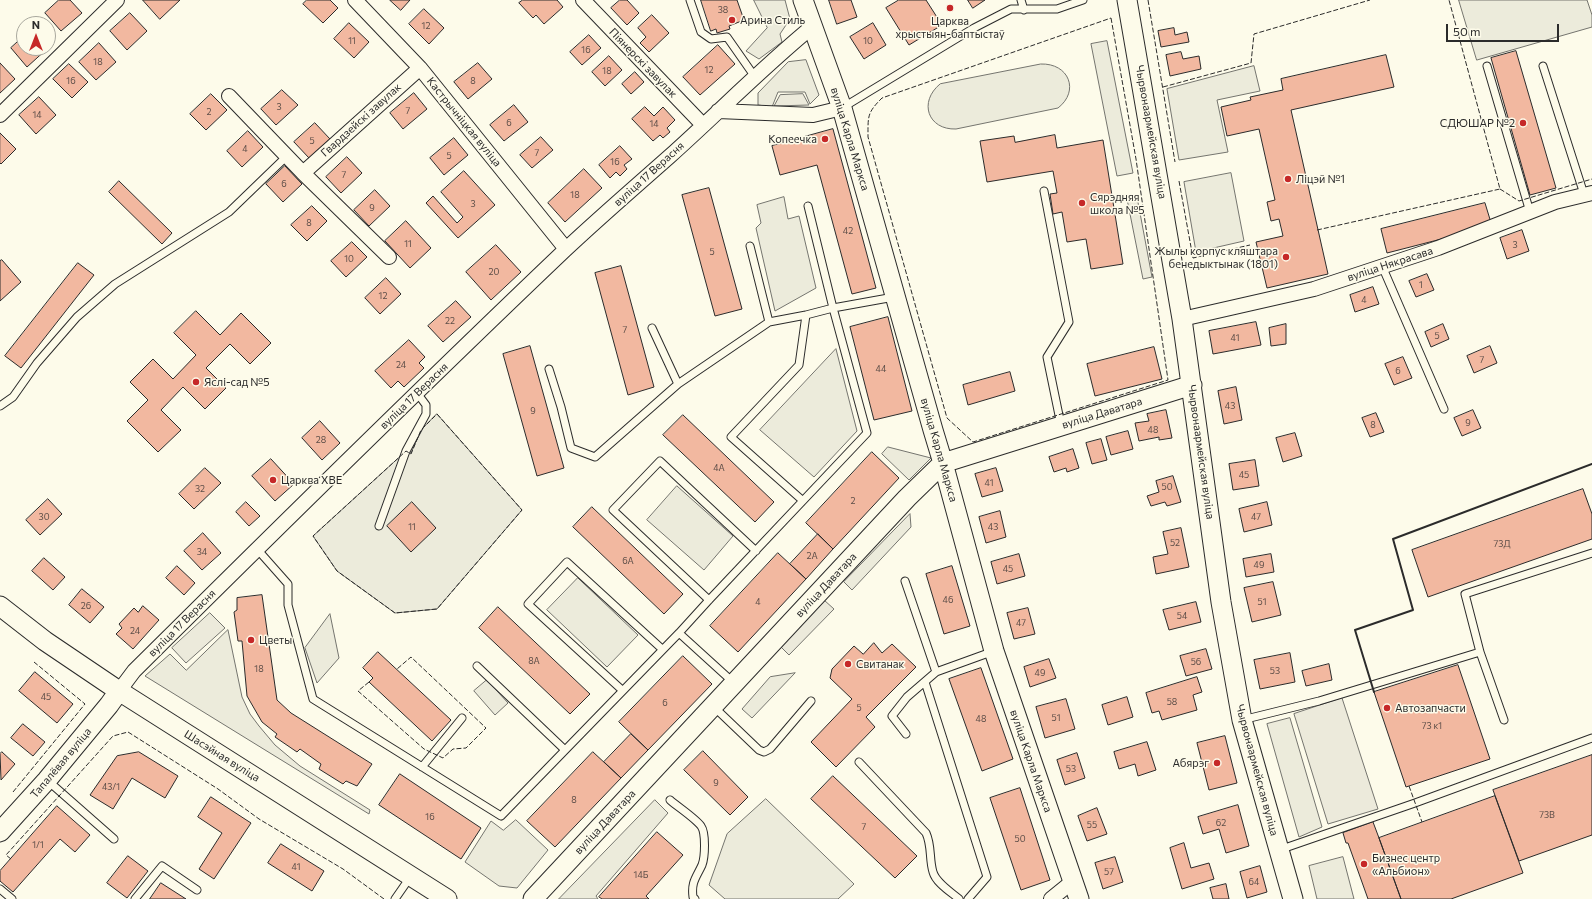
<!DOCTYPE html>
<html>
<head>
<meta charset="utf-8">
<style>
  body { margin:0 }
  #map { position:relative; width:1592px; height:899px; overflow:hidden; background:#fdfbea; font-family:Commissioner,sans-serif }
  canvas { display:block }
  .north { position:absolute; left:16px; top:16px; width:40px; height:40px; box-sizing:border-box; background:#fdfbea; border:1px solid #a9a89e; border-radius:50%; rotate:0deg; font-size:11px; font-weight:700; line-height:16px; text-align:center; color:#2b2b2b }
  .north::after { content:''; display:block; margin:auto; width:14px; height:18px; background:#c62828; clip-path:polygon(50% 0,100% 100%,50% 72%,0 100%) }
  .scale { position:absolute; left:1446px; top:24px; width:113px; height:18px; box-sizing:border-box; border:2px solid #2b2b2b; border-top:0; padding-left:5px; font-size:12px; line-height:14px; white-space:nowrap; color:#2b2b2b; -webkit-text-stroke:3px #fdfbea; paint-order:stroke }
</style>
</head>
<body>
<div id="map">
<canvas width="1592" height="899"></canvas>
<div class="north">N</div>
<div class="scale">50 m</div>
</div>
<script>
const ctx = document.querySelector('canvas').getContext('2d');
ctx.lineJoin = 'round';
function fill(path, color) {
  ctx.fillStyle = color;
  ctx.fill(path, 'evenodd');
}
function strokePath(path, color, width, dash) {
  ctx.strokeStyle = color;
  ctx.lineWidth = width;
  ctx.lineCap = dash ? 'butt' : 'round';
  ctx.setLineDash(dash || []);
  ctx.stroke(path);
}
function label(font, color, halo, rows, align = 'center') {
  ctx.font = font + ' Commissioner,sans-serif';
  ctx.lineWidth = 3;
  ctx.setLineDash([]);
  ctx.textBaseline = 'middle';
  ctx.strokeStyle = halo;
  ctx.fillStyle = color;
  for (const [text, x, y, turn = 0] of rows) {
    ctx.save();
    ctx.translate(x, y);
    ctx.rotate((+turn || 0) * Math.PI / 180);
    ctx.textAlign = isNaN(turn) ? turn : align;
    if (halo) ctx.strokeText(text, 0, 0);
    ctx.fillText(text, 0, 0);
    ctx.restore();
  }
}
const green = new Path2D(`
  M754 0H785L790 19 780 34 782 42 759 59 746 51 767 28Z
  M1459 0H1587L1592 15V27L1477 60Z
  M1107 41 1133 173 1117 176 1091 44Z
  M806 60 819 95 810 104 805 92H778L772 107 758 105V93L788 62Z
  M1041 64C1069 63 1080 91 1058 108L956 129C928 130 918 102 940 84Z
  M1254 66 1260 91 1217 100 1228 152 1179 160 1167 89Z
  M1231 173 1244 241 1196 252 1184 182Z
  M784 197 788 219 799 216 816 288 775 311 756 228 761 223 757 205Z
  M1137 197 1152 277 1143 279 1127 199Z
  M836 349 857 431 814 477 760 430Z
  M437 414 522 510 437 609 395 613 337 571 313 536 406 451 411 453 421 430Z
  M888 447 931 458 909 480 882 454Z
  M677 486 733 536 704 570 647 520Z
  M910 514 911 527 852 590 844 582Z
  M578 578 638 635 607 667 547 610Z
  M330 614 339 658 317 683 305 648Z
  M228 630 242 697 250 714 259 726 275 745 300 766 370 810 369 814 145 676 170 654 186 670Z
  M795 673 752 718 742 709 770 677Z
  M487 680 508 703 495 715 474 691Z
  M1290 718 1322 827 1299 837 1267 724Z
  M766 799 854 884 838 899H725L709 885 727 834Z
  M655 800 668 813 596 896 598 899H559Z
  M516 820 548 850 517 888 499 886 465 862 491 821 503 830Z
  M1343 857 1354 899H1317L1309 866Z`);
fill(green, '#ecebdb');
strokePath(green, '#74746e', 1);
const parking = new Path2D(`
  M803 94 809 105 774 106 780 95Z
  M824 600 834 609 789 655 779 645Z
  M210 613 225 628 186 663 172 648Z
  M1342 698 1378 809 1328 824 1294 714Z`);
fill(parking, '#eceadb');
strokePath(parking, '#74746e', 1);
const building = new Path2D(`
  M59 0H70L82 13 61 31 45 13Z
  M143 0H180L160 19Z
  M307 0H330L338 8 323 23 303 4Z
  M390 0H410L401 10Z
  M523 0H557L563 7 544 24 536 15 533 18 519 3Z
  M620 0H627L639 13 627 25 611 8Z
  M701 0H737L744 20 729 26 730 29 717 33 716 29 711 31Z
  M829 0H851L857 17 837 24Z
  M899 0H926L942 25 909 45 886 8Z
  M968 0H985L973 8Z
  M424 9 444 28 429 44 409 24Z
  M130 13 147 31 127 50 110 31Z
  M652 15 669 33 649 52 640 43 646 37 638 28Z
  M349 23 369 42 354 58 334 39Z
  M873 23 886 45 864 59 850 37Z
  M1174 28 1175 35 1187 32 1189 42 1161 47 1158 31Z
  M589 35 601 48 582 65 570 52Z
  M24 36V48H48L27 67 11 48Z
  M99 43 116 62 96 80 79 62Z
  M718 45 735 64 700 95 683 77Z
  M1516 51 1556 188 1530 195 1491 58Z
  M1181 52 1183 59 1199 56 1201 69 1170 76 1166 55Z
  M1386 55 1394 87 1291 110 1328 274 1267 288 1256 242 1283 236 1279 219 1271 221 1267 202 1275 200 1259 129 1227 136 1221 107 1251 100 1250 97 1283 90 1281 79Z
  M609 56 622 70 605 86 592 72Z
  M0 63 15 79 0 93Z
  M478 63 492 79 468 99 454 82Z
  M69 64 88 82 72 98 53 79Z
  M635 72 644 82 631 94 622 84Z
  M282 90 298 105 276 125 261 109Z
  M414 93 427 109 403 129 390 113Z
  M211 94 227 110 206 130 190 114Z
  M39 97 56 115 36 134 19 115Z
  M514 105 528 122 504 141 490 125Z
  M645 107 654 116 663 107 675 120 667 128 670 132 663 138 660 135 653 141 632 119Z
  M315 123 330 139 309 158 294 142Z
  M833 129 876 288 852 294 817 165 780 175 772 146Z
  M248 131 263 147 242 167 227 151Z
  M0 133 16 149 1 164 0 163Z
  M1055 135 1057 148 1103 140 1123 264 1091 269 1086 239 1067 242 1062 212 1053 214 1050 194 1057 193 1053 171 987 182 980 141 1014 136 1015 142Z
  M541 137 553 150 532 168 520 155Z
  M454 138 468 155 444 175 430 158Z
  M620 146 632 159 624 165 627 169 620 176 616 172 610 178 599 165Z
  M347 157 362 173 341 193 326 177Z
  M285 166 302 184 283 202 266 184Z
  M584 169 602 188 565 222 548 203Z
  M464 171 495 205 458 238 426 203 433 196 457 223 463 217 441 192Z
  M119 181 172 233 162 244 109 192Z
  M709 188 742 309 715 316 682 195Z
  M375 190 390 206 369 226 354 210Z
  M1485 203 1492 226 1387 253 1381 229Z
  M312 206 327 221 307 241 291 225Z
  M406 221 431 248 410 268 385 241Z
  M1522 230 1529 251 1507 259 1500 238Z
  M352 242 367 257 346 277 331 261Z
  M496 245 521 272 491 300 466 272Z
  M2 260 21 282 0 301V261Z
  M78 263 94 275 21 368 5 356Z
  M621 266 654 387 628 395 595 273Z
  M1427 274 1434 290 1416 297 1409 281Z
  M386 278 401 294 380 314 365 298Z
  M1373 287 1379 304 1355 312 1350 295Z
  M456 301 471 317 443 342 428 326Z
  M196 311 220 335 241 313 271 343 250 364 230 344 206 368 226 388 205 409 183 387 161 410 181 430 158 452 127 421 148 400 130 382 153 359 173 379 196 355 174 333Z
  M888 317 912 411 874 420 850 327Z
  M1256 322 1261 345 1213 354 1209 331Z
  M1286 324V344L1271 346 1269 328Z
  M1443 324 1449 339 1431 347 1425 332Z
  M409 340 425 357 419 363 424 368 404 387 398 381 391 388 375 371Z
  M530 346 564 468 537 476 503 354Z
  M1490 346 1497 363 1474 373 1467 356Z
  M1154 347 1162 379 1095 396 1087 364Z
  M1403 357 1412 378 1394 385 1385 364Z
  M1010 372 1015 391 968 405 963 385Z
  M1236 387 1242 420 1224 424 1218 391Z
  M1166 410 1172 438 1159 440V437L1139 441 1135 423 1149 421 1147 414Z
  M1473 410 1481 428 1462 436 1454 418Z
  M1376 413 1384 432 1370 437 1362 418Z
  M683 415 774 502 755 522 663 435Z
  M320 421 340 443 322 460 302 438Z
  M1128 431 1133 449 1111 455 1106 437Z
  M1295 433 1302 456 1283 462 1276 438Z
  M1101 439 1107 460 1092 464 1086 443Z
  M1073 449 1079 468 1067 472 1066 468 1054 472 1049 457Z
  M872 452 899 478 833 549 806 523Z
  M271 459 294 484 275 501 252 476Z
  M1255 460 1259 486 1233 490 1229 464Z
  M205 468 221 483 194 509 179 494Z
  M996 468 1003 491 982 497 975 474Z
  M1173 476 1181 502 1167 506 1165 502 1151 506 1147 496 1159 492 1156 481Z
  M1583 489 1592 514V539L1428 597 1412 550Z
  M48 499 62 514 40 535 26 520Z
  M246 502 260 516 249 526 236 512Z
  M412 502 436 528 411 552 387 526Z
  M1267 502 1272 525 1244 532 1239 509Z
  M592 507 683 594 664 614 573 527Z
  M1000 511 1006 537 986 543 979 517Z
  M1181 528 1189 567 1156 574 1153 557 1168 554 1163 532Z
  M203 533 221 553 202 570 184 551Z
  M818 534 833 549 806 579 790 564Z
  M778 553 806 579 738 652 710 626Z
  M1019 554 1025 576 997 584 991 562Z
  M1271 554 1274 572 1246 577 1243 559Z
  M44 558 65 577 53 590 32 571Z
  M177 566 195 583 184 595 166 578Z
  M952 566 970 626 944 634 926 574Z
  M1273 582 1281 615 1252 622 1244 588Z
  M82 589 104 607 90 623 69 605Z
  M262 595 277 700 291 713 372 764 357 786 346 781 343 784 319 769 321 764 300 749 297 752 275 737 277 734 262 722 247 696 242 641H238L234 612 237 610V598Z
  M1196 602 1201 622 1169 630 1163 610Z
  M143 606 159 620 133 649 116 634 122 628 119 624 134 608 138 612Z
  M498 607 590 694 570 714 479 628Z
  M1028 608 1035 634 1014 639 1007 613Z
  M874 643 882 653 892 644 916 667 866 717 875 727 836 767 811 742 852 699 830 678 832 669 854 646 863 654Z
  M1206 649 1212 669 1186 676 1180 656Z
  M378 652 451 720 432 741 369 682 373 678 363 668Z
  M1290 653 1295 682 1260 689 1254 660Z
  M683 656 712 684 648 750 619 722Z
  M1049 659 1056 678 1030 687 1024 667Z
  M1329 664 1332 680 1306 686 1302 671Z
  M1458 665 1490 759 1406 787 1374 692Z
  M981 668 1013 759 982 771 949 679Z
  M35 672 73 704 57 723 19 691Z
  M1197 677 1202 692 1193 695 1197 710 1162 720 1159 711 1152 713 1146 693Z
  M1127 697 1133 717 1108 725 1102 705Z
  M1066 699 1075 729 1045 738 1036 707Z
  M23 724 45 742 33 756 11 738Z
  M631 734 648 750 621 778 604 762Z
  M1225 736 1237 783 1209 790 1197 743Z
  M1147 742 1156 770 1138 776 1135 764 1119 769 1114 752Z
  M703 751 748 797 730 815 684 770Z
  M2 752 15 764 1 780 0 754Z
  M139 752 178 776 165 798 132 778 113 809 90 795 117 756Z
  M593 752 621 778 555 847 527 821Z
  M1077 753 1085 778 1065 785 1057 760Z
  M1592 755V835L1519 861 1493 790Z
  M400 774 481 828 461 859 379 805Z
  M833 776 917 856 895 878 811 799Z
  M1020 788 1050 880 1021 890 990 798Z
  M1495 796 1523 873 1451 899H1401L1379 838Z
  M211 797 251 823 214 879 199 869 222 833 198 817Z
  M1238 805 1249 846 1226 853 1219 829 1203 834 1198 817Z
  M57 806 90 835 75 852 60 839 13 892 0 881V871Z
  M1097 808 1107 834 1087 841 1078 816Z
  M1373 822 1379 838 1401 899H1368L1348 843H1346L1343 833Z
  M657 832 683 855 646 896 649 899H602L599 897Z
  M1184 843 1191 868 1209 863 1214 879 1182 889 1170 848Z
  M281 844 324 871 312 891 268 863Z
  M128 856 148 871 127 898 107 883Z
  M1115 857 1123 882 1103 889 1095 863Z
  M1260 866 1267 892 1247 898 1240 872Z
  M161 883 186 899H150Z
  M1226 884 1229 899H1213L1210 888Z`);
fill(building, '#f2b8a0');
strokePath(building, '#2b2b2b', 1);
const lane = new Path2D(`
  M690 0 701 32 711 39 727 37 755 77
  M1021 0 1024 10
  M1487 66 1530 212
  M1543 66 1582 188
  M842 108 974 28 1011 9H1057L1083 0
  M1044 191 1069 322 1047 357 1061 425
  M808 206 833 308 894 297
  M750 246 769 322
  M1382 266 1444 409
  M652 328 678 384
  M0 406 13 397 37 363 77 317 115 284 229 212 287 156
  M802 500 731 437 799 365 806 315
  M379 526 406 451 426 414V405L417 393
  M257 549 288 584V605L313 699 501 816 679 633 709 600 867 433 833 308 806 315 769 322 678 384 595 457 571 448 561 407 549 369
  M905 581 936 672
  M709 600 613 510 660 461 756 551
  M679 633 734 683
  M1480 652 1504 720
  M477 666 565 750
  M925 682 987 877 968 899
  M622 690 528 604 567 562 662 649
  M713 706 759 750 764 752 770 749 811 701
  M1242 720 1319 701 1480 652 1465 594 1592 553
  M906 734 892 716 907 697 936 672 994 651
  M859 762 926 833C932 846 929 859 933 872 936 883 951 892 959 899
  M422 767 462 718
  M47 780 114 839
  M670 800C678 807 695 818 701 826 706 833 705 857 702 865 696 878 691 882 693 897L695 899
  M1279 850 1415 803 1592 738
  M0 889 12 899
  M135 899 162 866 197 890
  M395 899 411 876`);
const street = new Path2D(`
  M355 0 420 68 566 249
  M583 0 703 125
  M229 96 303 173 389 257
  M718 111 813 115 842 108
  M0 115 117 0
  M303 173 420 68
  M1182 319 1314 289 1438 248 1555 202 1592 193
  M119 691 134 671C276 530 419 389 565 250 599 218 635 187 670 156 718 113 763 67 813 26
  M1051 899 1072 882`);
const secondary = new Path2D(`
  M803 0 842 108 933 430 943 463 994 651 1079 899
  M1127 0 1182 319 1221 602 1242 720 1293 899
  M0 606 45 641 119 691 447 899
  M0 832 47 780 109 705 119 691
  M533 899 907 498 943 463 1192 385`);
strokePath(lane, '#2b2b2b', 9);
strokePath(street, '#2b2b2b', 16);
strokePath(secondary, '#2b2b2b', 21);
strokePath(lane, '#fdfbea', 7);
strokePath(street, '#fdfbea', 14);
strokePath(secondary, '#fdfbea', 19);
strokePath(new Path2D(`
  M1148 0 1175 162
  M1111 18 1136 159 1168 380 973 442 947 418 868 137C868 116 867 113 882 98Z
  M1163 87 1251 63 1254 34 1370 0
  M1179 181 1193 258 1250 245
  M1500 189 1519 201 1592 179
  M1317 230 1500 189 1449 0
  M437 414 522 510 437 609 395 613 337 571 313 536 406 451 411 454 421 430Z
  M369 682 358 691 424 749 443 758 453 749 466 748 486 728 411 657 397 669
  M1409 786 1422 822
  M13 792 85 704 34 662
  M11 859 6 855 113 736 128 732 218 789 259 819 343 869 384 899`), '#2b2b2b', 1, [5, 2]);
strokePath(new Path2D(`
  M1374 692 1355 630 1413 610 1393 539 1592 464`), '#2b2b2b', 2);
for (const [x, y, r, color] of [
  [950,8,4,"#c62828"],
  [732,20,4,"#c62828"],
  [1523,123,4,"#c62828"],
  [825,139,4,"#c62828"],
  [1288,179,4,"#c62828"],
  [1082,203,4,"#c62828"],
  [1286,257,4,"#c62828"],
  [196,382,4,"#c62828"],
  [273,480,4,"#c62828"],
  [251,640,4,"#c62828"],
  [848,664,4,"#c62828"],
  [1387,708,4,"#c62828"],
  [1217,763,4,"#c62828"],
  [1364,864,4,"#c62828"]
]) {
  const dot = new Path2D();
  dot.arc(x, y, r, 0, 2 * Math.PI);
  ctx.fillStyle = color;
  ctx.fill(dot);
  strokePath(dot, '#fdfbea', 1.5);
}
label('9px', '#5d4e48', null, [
  ["38",723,10],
  ["12",426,26],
  ["11",352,41],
  ["10",868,41],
  ["16",586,50],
  ["18",98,62],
  ["12",709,70],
  ["18",607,71],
  ["16",71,81],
  ["8",473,81],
  ["3",279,107],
  ["7",408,111],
  ["2",209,112],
  ["14",37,115],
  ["6",509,123],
  ["14",654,124],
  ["5",312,141],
  ["4",245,149],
  ["7",537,153],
  ["5",449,156],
  ["16",615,162],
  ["7",344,175],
  ["6",284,184],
  ["18",575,195],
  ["3",473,204],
  ["9",372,208],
  ["8",309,223],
  ["42",848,231],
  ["11",408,244],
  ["3",1515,245],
  ["5",712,252],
  ["10",349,259],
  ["20",494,272],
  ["1",1421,285],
  ["12",383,296],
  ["4",1364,300],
  ["22",450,321],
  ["7",625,330],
  ["5",1437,336],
  ["41",1235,338],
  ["7",1482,360],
  ["24",401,365],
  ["44",881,369],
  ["6",1398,371],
  ["43",1230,406],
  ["9",533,411],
  ["9",1468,423],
  ["8",1373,425],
  ["48",1153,430],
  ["28",321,440],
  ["4А",719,468],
  ["45",1244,475],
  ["41",989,483],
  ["50",1167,487],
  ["32",200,489],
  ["2",853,501],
  ["30",44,517],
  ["47",1256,517],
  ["11",412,527],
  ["43",993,527],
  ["52",1175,543],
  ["73Д",1502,544],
  ["34",202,552],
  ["2А",812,556],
  ["6А",628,561],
  ["49",1259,565],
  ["45",1008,569],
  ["46",948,600],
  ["4",758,602],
  ["51",1262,602],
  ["26",86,606],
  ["54",1182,616],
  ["47",1021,623],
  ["24",135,631],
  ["8А",534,661],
  ["56",1196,662],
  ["18",259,669],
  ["53",1275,671],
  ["49",1040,673],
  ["45",46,697],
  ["58",1172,702],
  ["6",665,703],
  ["5",859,708],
  ["51",1056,718],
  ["48",981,719],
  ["73 к1",1432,726],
  ["53",1071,769],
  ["9",716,783],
  ["43/1",111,787],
  ["8",574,800],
  ["73В",1547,815],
  ["16",430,817],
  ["62",1221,823],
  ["55",1092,825],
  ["7",864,827],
  ["50",1020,839],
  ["1/1",38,845],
  ["41",296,867],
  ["57",1109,872],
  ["14Б",641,875],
  ["64",1254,882]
]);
label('11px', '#2b2b2b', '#fdfbea', [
  ["Арина Стиль",740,20],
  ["Царква",950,21,"center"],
  ["хрыстыян-баптыстаў",950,34,"center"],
  ["СДЮШАР №2",1515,123,"right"],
  ["Копеечка",817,139,"right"],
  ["Ліцэй №1",1296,179],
  ["Сярэдняя",1090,197],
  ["школа №5",1090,210],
  ["Жылы корпус кляштара",1278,251,"right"],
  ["бенедыктынак (1801)",1278,264,"right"],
  ["Яслі-сад №5",204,382],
  ["Царква ХВЕ",281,480],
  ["Цветы",259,640],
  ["Свитанак",856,664],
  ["Автозапчасти",1395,708],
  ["Абярэг",1209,763,"right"],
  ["Бизнес центр",1372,858],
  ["«Альбион»",1372,871]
], 'left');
label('11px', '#2b2b2b', '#fdfbea', [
  ["Піянерскі завулак",643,63,46],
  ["Гвардзейскі завулак",361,120,-42],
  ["Кастрычніцкая вуліца",464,122,51],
  ["Чырвонаармейская вуліца",1151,132,80],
  ["вуліца Карла Маркса",850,139,73],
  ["вуліца 17 Верасня",649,174,-42],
  ["вуліца Някрасава",1390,264,-18],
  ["вуліца 17 Верасня",414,396,-44],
  ["вуліца Даватара",1102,413,-17],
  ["вуліца Карла Маркса",939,450,74],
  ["Чырвонаармейская вуліца",1201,452,82],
  ["вуліца Даватара",826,585,-47],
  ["вуліца 17 Верасня",182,623,-45],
  ["Шасэйная вуліца",222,756,32],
  ["вуліца Карла Маркса",1031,761,71],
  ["Тапалёвая вуліца",61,763,-50],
  ["Чырвонаармейская вуліца",1257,770,75],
  ["вуліца Даватара",605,822,-47]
]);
</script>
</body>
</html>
